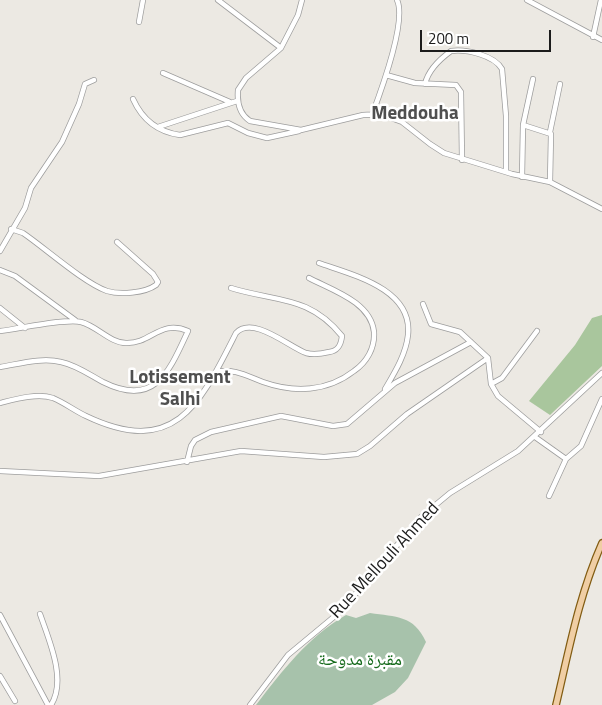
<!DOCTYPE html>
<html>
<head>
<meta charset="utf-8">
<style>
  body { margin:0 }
  #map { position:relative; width:602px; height:705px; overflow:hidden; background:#ece9e3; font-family:"Titillium Web",sans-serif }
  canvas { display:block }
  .scale { position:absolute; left:420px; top:30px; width:131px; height:22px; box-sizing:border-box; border:2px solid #1c1c1c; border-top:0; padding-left:6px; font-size:15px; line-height:18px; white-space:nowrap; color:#1c1c1c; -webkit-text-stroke:4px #fff; paint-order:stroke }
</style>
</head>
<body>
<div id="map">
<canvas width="602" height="705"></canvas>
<div class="scale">200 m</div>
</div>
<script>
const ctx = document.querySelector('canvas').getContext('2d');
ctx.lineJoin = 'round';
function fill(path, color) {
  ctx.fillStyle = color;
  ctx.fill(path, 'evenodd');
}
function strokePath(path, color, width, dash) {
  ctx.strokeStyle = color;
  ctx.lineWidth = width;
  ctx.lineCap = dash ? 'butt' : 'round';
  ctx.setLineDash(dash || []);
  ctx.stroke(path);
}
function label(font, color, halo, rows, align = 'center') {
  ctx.font = font + ' "Titillium Web","Noto Naskh Arabic",sans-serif';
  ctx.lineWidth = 5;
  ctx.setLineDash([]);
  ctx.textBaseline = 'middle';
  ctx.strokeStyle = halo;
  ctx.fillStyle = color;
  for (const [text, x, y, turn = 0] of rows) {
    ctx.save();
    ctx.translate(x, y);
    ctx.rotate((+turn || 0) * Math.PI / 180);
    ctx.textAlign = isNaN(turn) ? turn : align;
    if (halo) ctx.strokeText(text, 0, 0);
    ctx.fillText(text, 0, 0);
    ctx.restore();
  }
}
fill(new Path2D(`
  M602 315V366L550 415 529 401 575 345 592 318Z`), '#a9c69d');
fill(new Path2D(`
  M370 613C396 617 414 615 426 642L408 678 395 692 372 705H256C282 671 308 637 346 615L356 618Z`), '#a7c2ab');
const minor = new Path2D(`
  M218 0 281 48 246 78 238 90C237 102 239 114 250 121L301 130 363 115 380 114 402 122 430 144 444 153 512 174 550 182 602 209
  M527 0 602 40
  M139 22 143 0
  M593 37 601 0
  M281 48 298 15 302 0
  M163 73 230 102
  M386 75 415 83 456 85 461 92 462 160
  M533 79 523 125 551 134 550 182
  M425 84C428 71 440 59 451 51 466 49 494 55 502 69L506 116V172
  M133 99C142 119 158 132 180 135L228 123 248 133 267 138 299 131
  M372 115C381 91 407 21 397 0
  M158 127 237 101
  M550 132 560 84
  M522 177 523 125
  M11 229 23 233C45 248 84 283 107 291 120 295 145 293 156 285L158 282 153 274 117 242
  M0 251 25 208 31 188 62 142 79 104 85 84 94 80
  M319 263C353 275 413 289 408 335 406 354 395 372 385 389
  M0 270 15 276 75 320
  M423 304 431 324 460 332 488 358 491 384
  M0 308 25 328
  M0 331C19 329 65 318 81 322 97 326 110 343 126 343 151 344 160 319 188 331 169 372 155 408 103 382 90 375 76 365 61 362 42 357 19 364 0 367
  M537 331 502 378 491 384 498 396 541 432
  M216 372C234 368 247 376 263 382 294 393 327 392 354 371 367 362 375 348 374 332 371 302 332 290 309 278
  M0 403C16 399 37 393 53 398 65 403 75 411 86 416 176 459 201 402 236 333 253 315 289 347 306 353 313 355 321 354 329 352 338 351 341 345 342 336 309 295 276 302 231 288
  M535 437 566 459 581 446 602 399
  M187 462 191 446 195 440 211 432 281 416 333 426 347 424 395 383 471 342
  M0 471 99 476 241 451 324 457 357 454 370 446 407 414 488 358
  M549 496 566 459
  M40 614C49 640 67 680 51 705
  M0 615 48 705
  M0 676 15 701
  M250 705 288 655 341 611 421 517 450 493 518 451 602 373`);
const major = new Path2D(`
  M556 705C569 650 579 595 602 543`);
strokePath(minor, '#9d9d9d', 6);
strokePath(major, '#825c12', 8);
strokePath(minor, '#fff', 4.5);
strokePath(major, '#f0cea4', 5.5);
label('18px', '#1c1c1c', '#fff', [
  ["Rue Mellouli Ahmed",385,561,-47]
]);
label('18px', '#186c1e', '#fff', [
  ["مقبرة مدوحة",360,661]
]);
label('bold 19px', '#4f4f4f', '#fff', [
  ["Meddouha",415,114],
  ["Lotissement",180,378],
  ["Salhi",180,400]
]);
</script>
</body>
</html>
